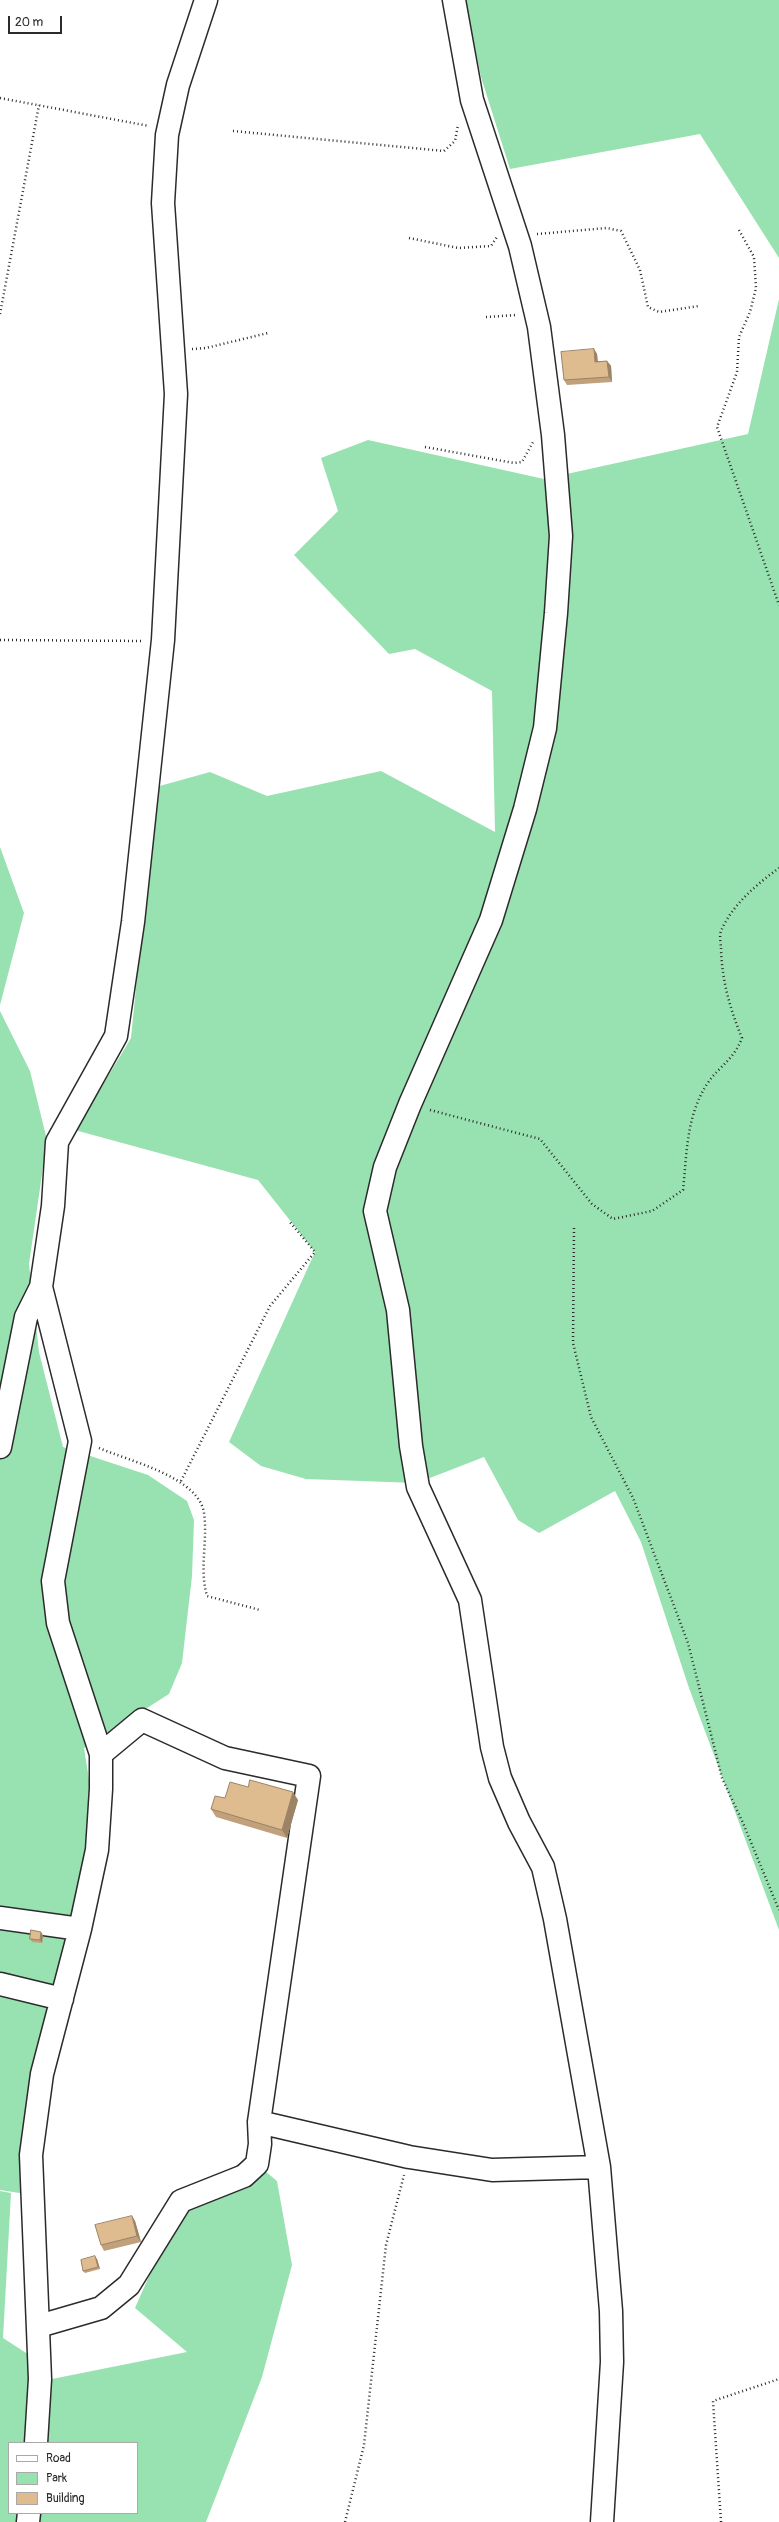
<!DOCTYPE html>
<html>
<head>
<meta charset="utf-8">
<style>
  body { margin:0 }
  #map { position:relative; width:779px; height:2522px; overflow:hidden; background:#fff; font-family:Pangolin,sans-serif }
  canvas { display:block }
  .legend { position:absolute; left:8px; top:2442px; width:130px; height:72px; box-sizing:border-box; background:#fff; border:1px solid #aaa; margin:0; padding:5px 7px; list-style:none; font-size:12px; color:#2b2b2b }
  .legend li { display:flex; align-items:center; gap:8px; height:20px }
  .legend b { width:20px; border:1px solid #aaa }
  .scale { position:absolute; left:8px; top:16px; width:54px; height:18px; box-sizing:border-box; border:2px solid #2b2b2b; border-top:0; padding-left:5px; font-size:12px; line-height:14px; white-space:nowrap; color:#2b2b2b; -webkit-text-stroke:3px #fff; paint-order:stroke }
</style>
</head>
<body>
<div id="map">
<canvas width="779" height="2522"></canvas>
<ul class="legend">
<li><b style="height:5px;background:#fff"></b>Road</li>
<li><b style="height:11px;background:#98e1b0"></b>Park</li>
<li><b style="height:11px;background:#dfbb90"></b>Building</li>
</ul>
<div class="scale">20 m</div>
</div>
<script>
const ctx = document.querySelector('canvas').getContext('2d');
ctx.lineJoin = 'round';
function fill(path, color) {
  ctx.fillStyle = color;
  ctx.fill(path, 'evenodd');
}
function strokePath(path, color, width, dash) {
  ctx.strokeStyle = color;
  ctx.lineWidth = width;
  ctx.lineCap = dash ? 'butt' : 'round';
  ctx.setLineDash(dash || []);
  ctx.stroke(path);
}
fill(new Path2D(`
  M465 0H779V258L700 134 510 169 481 77Z
  M779 299V1930L689 1688 641 1542 615 1491 539 1533 518 1520 484 1457 417 1483 306 1479 261 1466 229 1442 315 1252 258 1180 71 1129 92 1103 131 1038 156 787 210 772 267 796 381 771 495 832 492 691 415 649 389 654 294 555 338 511 321 458 368 440 544 479 748 434Z
  M0 847 24 913 0 1005Z
  M0 1011 30 1071 47 1140 29 1264 39 1352 63 1447 148 1475 187 1501 194 1520 192 1576 182 1663 169 1694 84 1748 93 1805 26 2194 0 2190Z
  M248 2157 277 2181 292 2265 262 2377 206 2522H0V2191L11 2193 3 2338 40 2362 52 2379 187 2352 135 2308 150 2274 169 2215ZM9 2443H137V2513H9Z`), '#98e1b0');
const minor = new Path2D(`
  M454 0 472 100 520 246 539 327 553 435 561 536 556 613 545 728 525 809 491 920 410 1104 385 1167 375 1211 398 1310 411 1446 418 1487 470 1600 492 1747 500 1778 519 1822 543 1867 555 1919 599 2167 611 2311 612 2362 602 2522
  M0 1447 26 1317 41 1287 53 1206 57 1142 116 1036 133 922 163 640 176 394 163 203 167 135 178 85 206 0
  M101 1754 142 1720 225 1758 309 1776 259 2122 409 2157 492 2170 599 2167
  M0 1918 80 1929
  M0 1984 62 1999
  M39 2326 101 2308 129 2285 181 2201 244 2176 257 2164 260 2144 259 2122
  M36 2443 40 2379 31 2155 42 2074 80 1929 97 1850 101 1789V1754L58 1623 53 1581 80 1441 41 1287
  M28 2522 29 2513`);
strokePath(minor, '#2b2b2b', 25);
strokePath(new Path2D(`
  M0 98 149 126
  M233 131 444 151 455 141 458 125
  M739 230 754 257 756 288 750 312 739 337 737 372 717 427 779 605
  M537 234 607 228 621 231 640 270 648 307 659 312 699 306
  M409 238 458 248 491 246 497 237
  M0 314 39 105
  M486 317 516 315
  M192 349 206 348 268 333
  M425 447 514 463 522 462 533 442
  M0 640 143 641
  M430 1110 540 1139 592 1204 613 1219 652 1211 683 1190C687 1153 686 1117 707 1084 719 1066 733 1061 742 1038 730 1009 722 981 721 949 721 944 719 936 721 931 732 905 757 884 779 868
  M574 1228 573 1343 591 1417 633 1498 688 1643 722 1778 743 1823 779 1910
  M99 1448C129 1461 199 1477 204 1513 208 1541 199 1568 207 1596L260 1610
  M181 1481 270 1306 315 1252 289 1221
  M345 2522 364 2445 386 2245 404 2175
  M721 2522 713 2401 779 2379`), '#2b2b2b', 2.5, [1, 3]);
strokePath(minor, '#fff', 22);
fill(new Path2D(`
  M594 349 597 354 598 361H607L611 366 612 382 567 385 564 380Z
  M248 1787 298 1800 287 1838 216 1817 211 1809 225 1798Z
  M43 1935 42 1943 32 1942 30 1939Z
  M132 2216 135 2221 141 2242 104 2251 101 2245Z
  M97 2259 100 2269 85 2273 83 2271Z`), '#c0a17c');
fill(new Path2D(`
  M594 349 597 354 598 367 595 362Z
  M607 361 611 366 612 382 609 377Z
  M293 1792 298 1800 287 1838 282 1830Z
  M41 1932 43 1935 42 1943 40 1940Z
  M132 2216 135 2221 141 2242 137 2236Z
  M95 2256 97 2259 100 2269 98 2267Z`), '#9c8365');
const building = new Path2D(`
  M594 349 595 362 607 361 609 377 564 380 561 352Z
  M250 1780 293 1792 282 1830 211 1809 215 1796 225 1798 230 1782 248 1787Z
  M31 1930 41 1932 40 1940 30 1939Z
  M132 2216 137 2236 101 2245 95 2225Z
  M95 2256 98 2267 83 2271 81 2260Z`);
fill(building, '#dfbb90');
strokePath(building, '#9c8365', 1);
</script>
</body>
</html>
